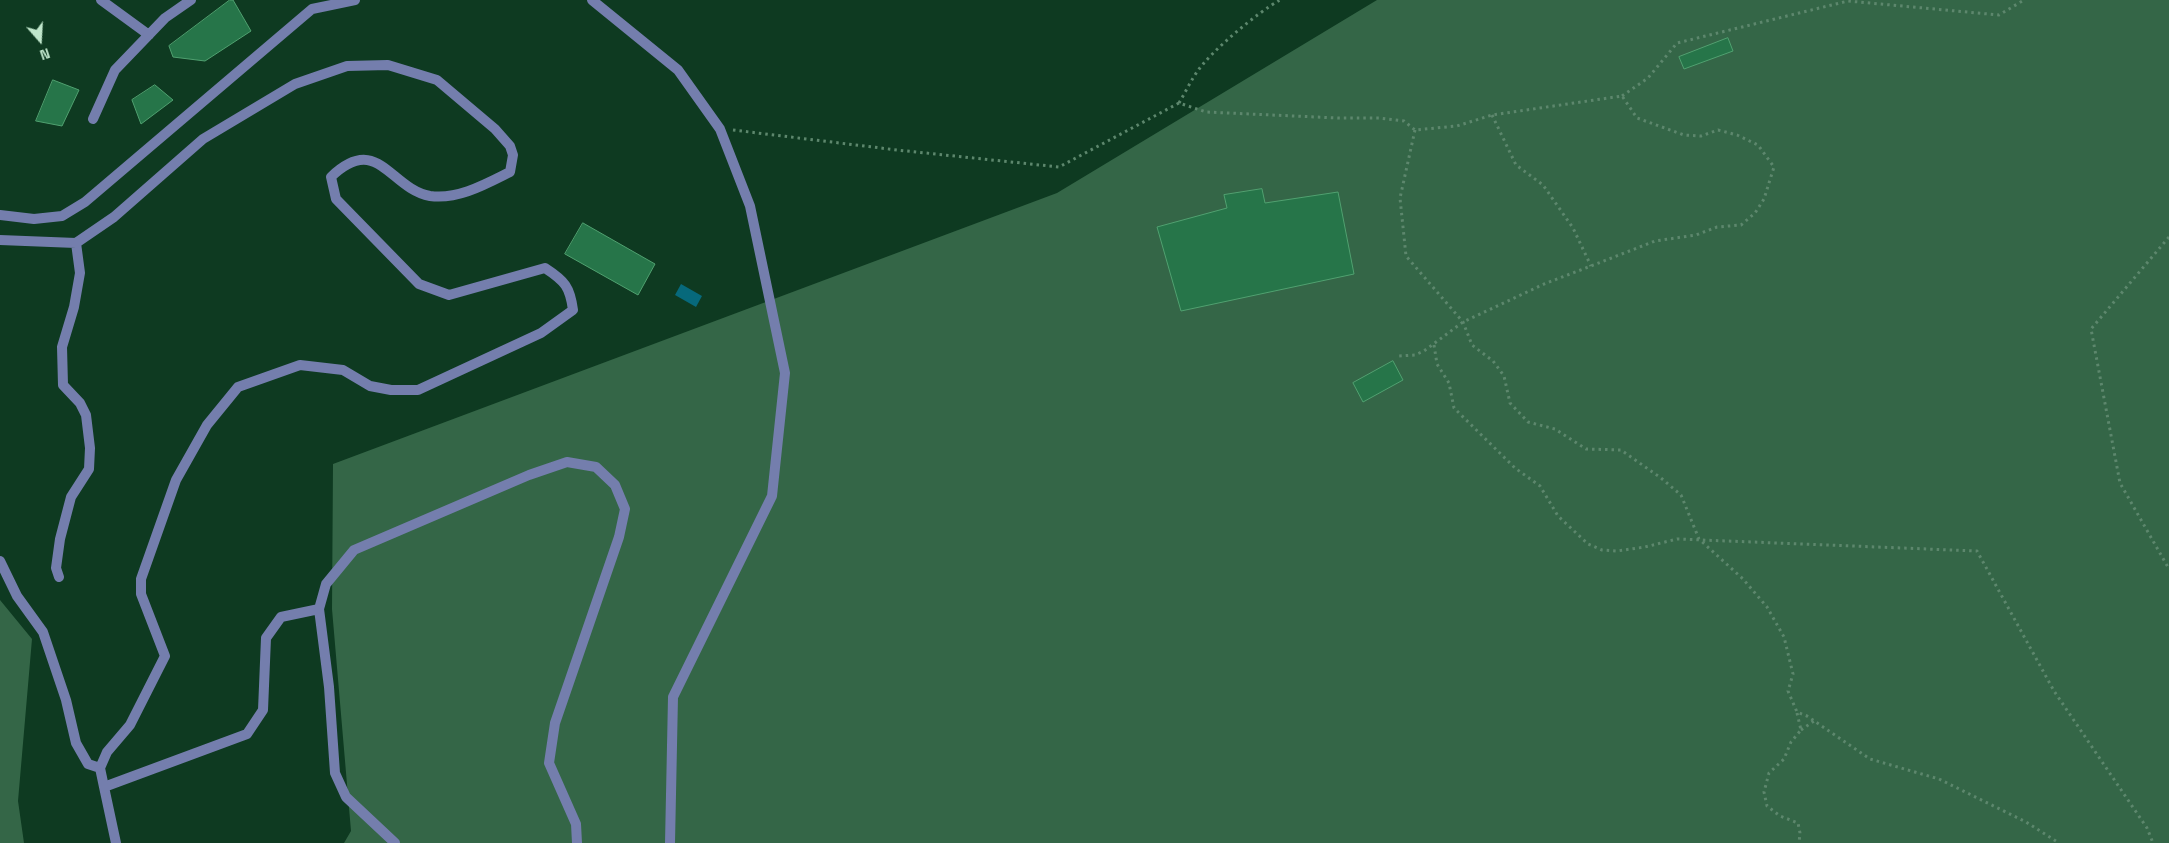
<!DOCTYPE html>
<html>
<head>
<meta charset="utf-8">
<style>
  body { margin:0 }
  #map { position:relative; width:2169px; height:843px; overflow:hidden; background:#0e3a21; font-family:"Space Grotesk",sans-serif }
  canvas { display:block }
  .north { position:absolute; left:15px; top:15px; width:50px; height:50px; -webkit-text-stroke:4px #0e3a21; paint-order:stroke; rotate:161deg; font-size:14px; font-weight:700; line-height:20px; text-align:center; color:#bfe6cb }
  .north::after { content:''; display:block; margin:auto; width:18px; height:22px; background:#bfe6cb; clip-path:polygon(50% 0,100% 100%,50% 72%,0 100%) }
</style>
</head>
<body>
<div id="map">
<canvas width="2169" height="843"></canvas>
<div class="north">N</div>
</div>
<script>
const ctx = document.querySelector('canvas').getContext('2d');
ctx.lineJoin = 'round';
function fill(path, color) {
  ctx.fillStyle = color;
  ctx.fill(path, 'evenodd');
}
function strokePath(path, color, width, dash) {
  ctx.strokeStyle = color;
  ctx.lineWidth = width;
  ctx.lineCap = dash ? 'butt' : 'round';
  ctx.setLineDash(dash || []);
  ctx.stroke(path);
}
fill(new Path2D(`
  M1377 0H2169V843H344L351 831 332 609 333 464 1057 193Z
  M0 600 32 639 18 801 24 843H0Z`), '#346647');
fill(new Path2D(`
  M681 284 702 296 696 307 675 295Z`), '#07697b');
const building = new Path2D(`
  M230 0H233L251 31 205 61 173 57 169 46Z
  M1728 38 1733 51 1684 69 1679 57Z
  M53 80 79 90 62 126 36 121Z
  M155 85 173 100 141 124 132 100Z
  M1262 189 1265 203 1338 192 1354 274 1181 311 1157 227 1227 208 1224 195Z
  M583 223 655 264 638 295 565 254Z
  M1393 361 1403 380 1363 402 1353 383Z`);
fill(building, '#267549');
strokePath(building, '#50a170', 1);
strokePath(new Path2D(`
  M1622 96 1648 78 1677 43 1848 1 1999 15 2024 0
  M1179 103C1185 93 1190 82 1197 72 1210 52 1258 12 1280 0
  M1492 115 1516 165 1543 185 1573 228 1591 266
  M733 130 897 150 1059 167 1179 103 1206 112 1338 118H1379L1404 121 1415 130 1457 126 1492 115 1622 96 1637 118 1684 135 1701 136 1718 130 1737 135 1758 145 1774 167 1764 199 1755 213 1741 225 1717 227 1696 235 1655 241 1591 266 1544 284 1463 322 1424 351 1415 355 1399 356
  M1415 130 1400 198 1406 256 1463 322 1472 345 1493 361 1504 376 1510 403 1528 422 1555 429 1586 449 1621 450 1661 478 1681 495 1699 539 1743 579 1767 607 1784 637 1793 674 1788 691 1797 712 1807 716 1870 759 1939 779 2026 822 2059 843
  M2169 237 2091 329 2120 483 2169 569
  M1434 345 1437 364 1449 383 1454 408 1515 468 1540 486 1558 516 1588 544 1602 550 1617 551 1645 547 1677 539 1977 551 2054 691 2147 828 2153 843
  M1797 713 1801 730 1791 742 1784 759 1769 773 1764 792 1767 806 1780 816 1798 823 1800 833 1799 843
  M1801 730 1814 721`), '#5d876d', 3, [2.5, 4]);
strokePath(new Path2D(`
  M101 0 149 35
  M592 0 678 70 720 129 750 206 785 373 772 496 673 697 670 843
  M93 119 115 70 165 18 191 0
  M0 240 76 243
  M0 561 17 596 43 632 66 700 76 743 88 764 100 768
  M59 577 56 568 60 539 71 497 89 469 90 448 86 415 80 403 63 385 62 347 74 307 80 273 76 243 114 217 203 139 295 84 347 66 388 65 437 80 495 129 510 146 513 155 510 172C486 184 458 200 430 196 390 189 378 132 331 177L336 199 419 284 449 295 545 268C565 281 570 287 573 310L541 333 418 390H391L370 386 343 370 300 365 238 387 207 425 176 480 141 579V594L165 656 130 725 107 752 100 768 104 787 247 734 263 710 266 638 281 617 319 609
  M104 787 116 843
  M395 843 346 797 335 773 329 687 319 609 326 584 354 550 529 475 567 462 596 467 615 485 625 509 619 537 555 723 549 763 576 824 577 843`), '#747ead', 10);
strokePath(new Path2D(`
  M0 215 34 219 62 216 85 202 312 9 355 0`), '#747ead', 10);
</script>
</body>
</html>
